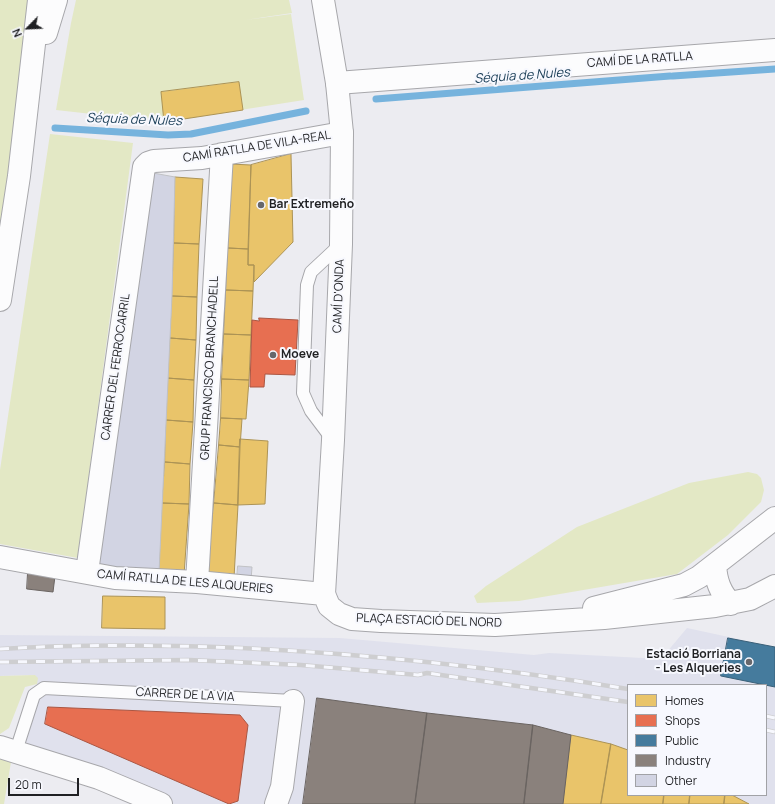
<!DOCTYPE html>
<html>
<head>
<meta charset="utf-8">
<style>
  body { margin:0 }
  #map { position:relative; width:775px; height:804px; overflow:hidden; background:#ececf1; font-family:Manrope,sans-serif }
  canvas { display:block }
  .legend { position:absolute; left:627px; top:684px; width:140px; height:112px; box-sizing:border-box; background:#f7f8fe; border:1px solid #a1a2a6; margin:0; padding:5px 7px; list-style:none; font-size:12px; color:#1f2023 }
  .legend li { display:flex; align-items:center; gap:8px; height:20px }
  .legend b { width:20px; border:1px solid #a1a2a6 }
  .north { position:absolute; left:8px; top:8px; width:40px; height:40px; -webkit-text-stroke:3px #f7f8fe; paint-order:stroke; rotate:246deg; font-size:11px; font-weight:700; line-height:16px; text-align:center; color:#1f2023 }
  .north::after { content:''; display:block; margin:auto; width:14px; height:18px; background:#1f2023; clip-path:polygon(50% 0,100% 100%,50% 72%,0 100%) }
  .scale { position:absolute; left:8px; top:778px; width:71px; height:18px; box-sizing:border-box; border:2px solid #1f2023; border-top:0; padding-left:5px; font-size:12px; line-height:14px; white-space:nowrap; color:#1f2023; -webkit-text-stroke:3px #f7f8fe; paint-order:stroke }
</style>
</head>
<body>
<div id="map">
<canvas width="775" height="804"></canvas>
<ul class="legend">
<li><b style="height:11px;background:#e9c46a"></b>Homes</li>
<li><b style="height:11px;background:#e76f51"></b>Shops</li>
<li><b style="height:11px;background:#457b9d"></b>Public</li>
<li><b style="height:11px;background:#8a817c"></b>Industry</li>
<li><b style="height:11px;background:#d2d4e3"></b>Other</li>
</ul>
<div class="north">N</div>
<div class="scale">20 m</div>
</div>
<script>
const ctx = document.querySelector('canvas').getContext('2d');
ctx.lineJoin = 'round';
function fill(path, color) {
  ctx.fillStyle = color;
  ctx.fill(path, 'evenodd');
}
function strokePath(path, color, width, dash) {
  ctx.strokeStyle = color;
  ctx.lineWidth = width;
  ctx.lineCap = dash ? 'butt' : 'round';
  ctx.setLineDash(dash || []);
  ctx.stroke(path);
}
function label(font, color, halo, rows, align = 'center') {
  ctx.font = font + ' Manrope,sans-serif';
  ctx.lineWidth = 4;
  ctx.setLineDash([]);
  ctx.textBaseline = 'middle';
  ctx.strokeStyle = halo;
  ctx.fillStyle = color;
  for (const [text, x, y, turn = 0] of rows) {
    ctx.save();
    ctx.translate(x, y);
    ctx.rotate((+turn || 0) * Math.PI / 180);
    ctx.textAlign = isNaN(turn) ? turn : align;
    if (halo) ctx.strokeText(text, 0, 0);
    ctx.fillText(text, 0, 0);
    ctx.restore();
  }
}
fill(new Path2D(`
  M687 628 775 647V804H749L732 795H766V685H628V750L524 804H161L17 752 43 688 37 684 35 675 0 676V635L340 638 534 655 549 653 661 659Z`), '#e0e1ed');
fill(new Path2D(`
  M0 0H34L0 225Z
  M76 0H289L292 13 245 20 291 14 304 100 164 122 56 110 71 23Z
  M50 134 133 143 78 558 0 544V470Z
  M748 472 757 474 761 478 764 490 761 502 728 535 677 574 519 601 477 603 474 596 486 586 577 527 689 483Z
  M35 675 38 678 37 684 25 687 9 728 0 734V676Z
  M0 759 11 762 4 804H0Z`), '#e3e8c5');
const homes = new Path2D(`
  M239 82 243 110 164 122 161 92Z
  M291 154 293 242 254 282V265H248L251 165Z
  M230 164 251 165 248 249 228 248Z
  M175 177 203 179 199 244 174 243Z
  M174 243 199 244 197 297 172 296Z
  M228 248 248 249V265H254L253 291 226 290Z
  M226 290 253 291 251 335 224 334Z
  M172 296 197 297 196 340 170 338Z
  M224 334 251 335 249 380 222 379Z
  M170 338 196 340 194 380 167 378Z
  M167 378 194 380 193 422 166 420Z
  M222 379 249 380 246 419 221 418Z
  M221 418 242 419 240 447 219 445Z
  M166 420 193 422 190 464 165 462Z
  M240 439 268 441 265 504 238 505Z
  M219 445 240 447 238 505 214 503Z
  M165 462 190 464 189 504 162 503Z
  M162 503 189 504 184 575 159 573Z
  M214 503 238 505 234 578 207 576Z
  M103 596 165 597V629L102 628Z
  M571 735 611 744 601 804H563Z
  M611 744 628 750V795H664L663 804H601Z
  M664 795H690L689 804H663Z
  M690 795H725L724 804H689Z
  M725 795H732L749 804H724Z`);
fill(homes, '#e9c46a');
strokePath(homes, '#ac9355', 1);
const shops = new Path2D(`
  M259 318 298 320 295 375 265 374 264 387H250L252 320 259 321Z
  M48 707 240 715 248 725 238 801 229 804 45 724Z`);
fill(shops, '#e76f51');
strokePath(shops, '#ab5743', 1);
const public = new Path2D(`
  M728 638 775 647V687L721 676Z`);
fill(public, '#457b9d');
strokePath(public, '#3a6078', 1);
const industry = new Path2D(`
  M28 572 55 576 53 592 27 589Z
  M317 698 427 713 415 804H303Z
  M427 713 533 725 524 804H415Z
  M533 725 571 735 563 804H524Z`);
fill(industry, '#8a817c');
strokePath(industry, '#6a6461', 1);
strokePath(new Path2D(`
  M673 76 775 69
  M376 99 670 76
  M55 128 168 135 191 134 306 111`), '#76b3dd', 7);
const building = new Path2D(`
  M153 173 175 177 172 296 159 573 96 567Z
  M238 566 252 567 251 580 237 579Z`);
fill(building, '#d2d4e3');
strokePath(building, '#c0c1c4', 1);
const lane = new Path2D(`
  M332 439 311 411 303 393 307 285 311 272 341 244
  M16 751 34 695 44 688 293 701`);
const street = new Path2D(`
  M337 83 775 50
  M0 557 115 578 197 582 324 594 329 606 339 614 352 619 381 621 495 625 604 618 715 606 750 599 775 586
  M715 565C716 581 720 592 731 604
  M87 572 144 167 148 163 154 161 202 158 342 133
  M197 582 222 154
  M594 608 684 585 699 577 775 518
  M0 747 99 778 161 804
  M276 804 282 787 293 701`);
const secondary = new Path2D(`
  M323 0 337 83 342 133 341 244 333 440 324 594
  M46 33 56 0
  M0 300 19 176 39 0`);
strokePath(lane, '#a7a7ab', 14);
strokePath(street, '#a7a7ab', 24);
strokePath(secondary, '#a7a7ab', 24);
strokePath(lane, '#fcfcfd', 12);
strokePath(street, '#fcfcfd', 22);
strokePath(secondary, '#fcfcfd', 22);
const rail = new Path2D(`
  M0 649C80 644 161 645 241 648 370 654 500 668 628 689
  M0 662 189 660 301 665 418 675 427 673 628 702
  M766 716 775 718
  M766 730 775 732`);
strokePath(rail, '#ceced0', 4.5);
strokePath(rail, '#f7f8fe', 3, [9]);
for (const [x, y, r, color] of [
  [261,205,4,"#67676b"],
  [273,355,4,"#67676b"],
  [749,662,4,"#67676b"]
]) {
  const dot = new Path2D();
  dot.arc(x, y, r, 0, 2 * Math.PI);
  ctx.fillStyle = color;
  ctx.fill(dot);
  strokePath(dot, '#f7f8fe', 1.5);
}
label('12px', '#1f2023', '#f7f8fe', [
  ["CAMÍ DE LA RATLLA",640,60,-4],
  ["CAMÍ RATLLA DE VILA-REAL",257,147,-9],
  ["CAMÍ D'ONDA",339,296,-88],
  ["CARRER DEL FERROCARRIL",116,367,-82],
  ["GRUP FRANCISCO BRANCHADELL",210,368,-87],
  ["CAMÍ RATLLA DE LES ALQUERIES",185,582,5],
  ["PLAÇA ESTACIÓ DEL NORD",429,621,2],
  ["CARRER DE LA VIA",185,695,3]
]);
label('bold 12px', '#1f2023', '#f7f8fe', [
  ["Bar Extremeño",269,205],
  ["Moeve",281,355],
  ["Estació Borriana",741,655,"right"],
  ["- Les Alqueries",741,669,"right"]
], 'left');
label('italic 13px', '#193d56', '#f7f8fe', [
  ["Séquia de Nules",522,76,-4],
  ["Séquia de Nules",134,120,2]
]);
</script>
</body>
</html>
